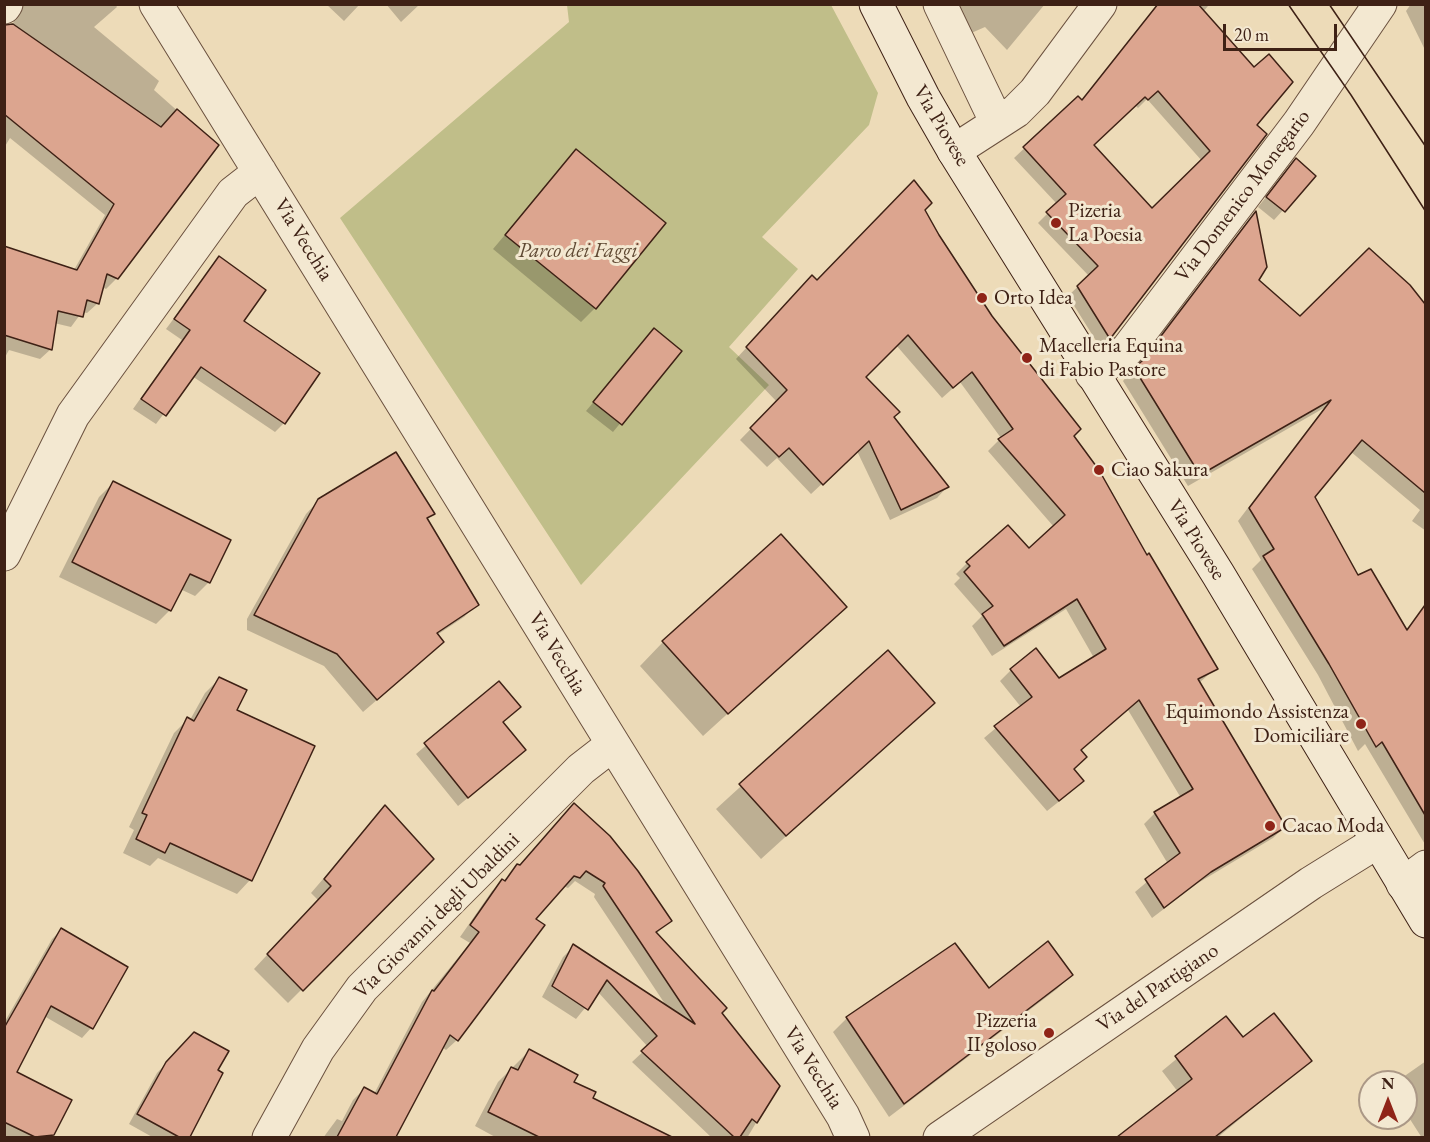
<!DOCTYPE html>
<html>
<head>
<meta charset="utf-8">
<style>
  body { margin:0 }
  #map { position:relative; width:1430px; height:1142px; overflow:hidden; background:#eddbb8; font-family:"EB Garamond",serif }
  canvas { display:block }
  .frame { position:absolute; inset:0; border:6px solid #3e2115; pointer-events:none }
  .north { position:absolute; left:1358px; top:1070px; width:60px; height:60px; box-sizing:border-box; background:#f3e8d1; border:2px solid #ab9886; border-radius:50%; rotate:0deg; font-size:16px; font-weight:700; line-height:24px; text-align:center; color:#3e2115 }
  .north::after { content:''; display:block; margin:auto; width:21px; height:27px; background:#8f2418; clip-path:polygon(50% 0,100% 100%,50% 72%,0 100%) }
  .scale { position:absolute; left:1223px; top:24px; width:114px; height:27px; box-sizing:border-box; border:3px solid #3e2115; border-top:0; padding-left:8px; font-size:18px; line-height:21px; white-space:nowrap; color:#3e2115; -webkit-text-stroke:4px #f3e8d1; paint-order:stroke }
</style>
</head>
<body>
<div id="map">
<canvas width="1430" height="1142"></canvas>
<div class="frame"></div>
<div class="north">N</div>
<div class="scale">20 m</div>
</div>
<script>
const ctx = document.querySelector('canvas').getContext('2d');
ctx.lineJoin = 'round';
function fill(path, color) {
  ctx.fillStyle = color;
  ctx.fill(path, 'evenodd');
}
function strokePath(path, color, width, dash) {
  ctx.strokeStyle = color;
  ctx.lineWidth = width;
  ctx.lineCap = dash ? 'butt' : 'round';
  ctx.setLineDash(dash || []);
  ctx.stroke(path);
}
function label(font, color, halo, rows, align = 'center') {
  ctx.font = font + ' "EB Garamond",serif';
  ctx.lineWidth = 6;
  ctx.setLineDash([]);
  ctx.textBaseline = 'middle';
  ctx.strokeStyle = halo;
  ctx.fillStyle = color;
  for (const [text, x, y, turn = 0] of rows) {
    ctx.save();
    ctx.translate(x, y);
    ctx.rotate((+turn || 0) * Math.PI / 180);
    ctx.textAlign = isNaN(turn) ? turn : align;
    if (halo) ctx.strokeText(text, 0, 0);
    ctx.fillText(text, 0, 0);
    ctx.restore();
  }
}
fill(new Path2D(`
  M567 5H831L878 93 869 125 762 237 798 269 729 347 769 385 581 585 340 218 569 22Z`), '#c0be89');
fill(new Path2D(`
  M21 4H115L117 7 94 27 159 81 154 90 217 146 117 278 106 289 102 287 98 303 87 313 82 312 71 327 54 323 51 349 40 359 9 350 4 359V257L74 270 105 215 10 138 4 148V34L12 26Z
  M326 4H360L344 21Z
  M386 4H420L401 22Z
  M955 4H1045L1007 50 985 27 969 34Z
  M1158 4 1208 6 1203 12 1255 125 1265 134 1100 347 1068 296 1089 276 1038 223 1057 204 1014 158 1078 98 1081 101ZM1147 99 1202 161 1152 210 1092 145 1135 105 1138 108Z
  M1411 4H1426V52L1406 11Z
  M576 151 595 308 581 322 493 249Z
  M1296 160 1314 176 1274 220 1258 207Z
  M923 210 1072 436 1216 668 1199 683 1284 827 1273 838 1198 883 1152 918 1135 892 1168 864 1144 824 1155 813 1181 798 1128 710 1080 750 1073 769 1071 792 1047 811 984 738 1021 707 1000 681 1011 670 1059 680 1094 658 1066 609 992 656 972 626 982 616 954 584 960 578 956 574 967 563 1029 550 1054 527 988 451 1001 438 960 382 942 398 896 345 864 377 947 487 937 498 890 520 857 451 811 494 777 458 767 467 740 440 777 402 736 359 801 288 817 282Z
  M1255 214 1257 280 1300 318 1410 287 1426 306V325L1422 329 1426 332V531L1412 521 1420 510 1350 451 1313 497 1358 577 1405 630 1418 618 1426 625V657L1382 720 1411 742 1426 725V846L1365 744 1358 751 1318 675 1252 569 1261 560 1238 521 1324 408 1188 486 1123 381Z
  M219 258 284 423 275 432 192 376 156 424 133 409 182 340 166 329Z
  M654 330 680 351 613 432 586 411Z
  M113 483 209 582 195 596 180 589 170 610 156 624 59 577 99 497Z
  M319 500 433 513 426 520 477 604 464 617 437 635 430 654 363 712 324 666 247 630V619L306 514Z
  M845 607 703 736 640 666 663 642Z
  M888 652 933 703 761 859 716 809Z
  M219 679 235 710 250 880 237 894 158 858 150 866 123 853 134 830 129 827 174 733 188 719 190 720 205 693Z
  M499 683 502 722 515 759 458 806 416 754Z
  M385 807 432 859 288 1003 254 969 318 900 311 893Z
  M564 816 670 921 656 934 778 1086 747 1138H712L632 1062 648 1047 598 992 576 1019 542 997 563 957 574 946 667 1007 594 897 595 894 575 881 568 888 563 886 534 920 457 1040 446 1050 442 1047 393 1138H323L337 1119 342 1121 353 1100 364 1089 374 1094 422 1002 470 943 460 937 492 891 519 867Z
  M61 930 126 967 91 1028 82 1038 44 1016 15 1073 53 1135 50 1138H8L4 1136V1023L52 939Z
  M1071 975 1057 989 889 1117 833 1032 847 1018Z
  M1226 1018 1243 1039 1310 1061 1217 1138H1120L1178 1092 1162 1071Z
  M185 1044 221 1074 188 1138H154L129 1124 157 1073Z
  M529 1051 590 1099 658 1132 655 1138H497L475 1126 498 1082Z
  M1426 1061V1138H1422L1406 1113V1082H1396Z`), '#0003');
const building = new Path2D(`
  M1158 4H1198L1254 67 1269 54 1293 82 1257 125 1267 134 1110 339 1077 286 1098 266 1046 212 1066 194 1023 147 1078 96 1082 100ZM1158 91 1210 151 1152 208 1094 145 1145 97 1148 100Z
  M13 24 161 127 177 109 219 145 118 279 107 274 99 304 87 300 83 317 58 311 52 350 4 335V246L77 270 114 204 4 114V25Z
  M576 149 666 223 596 309 505 235Z
  M1296 158 1316 176 1285 212 1266 197Z
  M914 180 932 203 925 210 939 235 992 316 1081 429 1074 436 1099 470 1147 555 1149 553 1218 669 1198 679 1286 827 1211 872 1164 908 1145 879 1180 853 1154 812 1193 789 1139 700 1081 750 1087 757 1074 769 1084 781 1059 801 994 726 1032 697 1010 669 1036 648 1059 678 1106 649 1077 599 1004 646 982 614 993 606 964 572 970 566 966 562 1008 525 1029 548 1065 515 998 439 1013 429 972 372 953 388 908 335 866 377 900 412 894 417 949 487 901 510 869 441 823 485 789 448 779 457 750 428 787 390 746 347 812 275 817 280Z
  M1256 211 1267 267 1259 280 1300 316 1369 248 1410 285 1425 304V493L1362 440 1315 497 1358 575 1371 569 1407 630 1425 605V815L1382 742 1376 747 1329 664 1263 556 1274 549 1249 508 1331 400 1200 475 1134 368 1142 361Z
  M219 256 266 290 244 321 320 373 285 424 201 367 166 416 141 399 190 330 174 319Z
  M654 328 682 351 622 425 593 402Z
  M396 452 435 514 427 518 479 605 437 633 444 642 377 700 337 654 254 615 318 499Z
  M113 481 231 540 210 583 190 574 171 611 72 562Z
  M781 534 847 607 728 714 662 641Z
  M888 650 935 703 786 836 739 784Z
  M219 677 247 690 237 710 315 746 252 881 170 843 165 853 136 839 147 815 142 813 187 717 194 721Z
  M499 681 521 707 503 722 526 750 468 798 424 743Z
  M574 803 610 836 638 871 672 921 656 932 727 1008 722 1013 780 1086 757 1123 752 1119 740 1137H734L641 1051 657 1036 607 980 588 1010 552 986 573 944 695 1024 603 886 605 883 586 871 580 878 574 876 536 919 545 925 458 1041 450 1035 396 1137H337L364 1087 377 1094 432 990 434 991 479 932 470 925 502 879 505 881 517 864 520 865Z
  M385 805 434 859 303 991 267 954 331 886 324 879Z
  M61 928 128 967 93 1029 51 1006 17 1072 72 1100 54 1135 35 1137 4 1122V1028Z
  M1048 941 1073 975 904 1104 846 1017 955 943 989 988Z
  M1274 1013 1312 1061 1215 1137H1117L1192 1079 1175 1056 1226 1016 1243 1037Z
  M194 1032 229 1051 218 1070 223 1073 190 1137H179L137 1114 166 1062Z
  M529 1049 578 1075 574 1082 596 1092 593 1098 672 1137H539L488 1112 511 1067 518 1070Z`);
fill(building, '#dca58f');
strokePath(building, '#3e2115', 1.5);
const minor = new Path2D(`
  M156 4 843 1116 853 1138
  M940 4 997 123
  M4 7 6 4
  M954 151 1016 111 1035 92 1100 4
  M1092 374 1127 350 1299 123 1380 4
  M4 554 73 415 233 193 260 172
  M1403 884 1426 867
  M269 1138 318 1049 362 988 581 769 612 745`);
const tertiary = new Path2D(`
  M940 1138 1311 883 1377 842`);
const secondary = new Path2D(`
  M876 4 923 97 954 151 1218 574 1426 921`);
strokePath(minor, '#6a503e', 35);
strokePath(tertiary, '#6a503e', 35);
strokePath(secondary, '#3e2115', 35);
strokePath(minor, '#f3e8d1', 33);
strokePath(tertiary, '#f3e8d1', 33);
strokePath(secondary, '#f3e8d1', 33);
strokePath(new Path2D(`
  M1288 4 1351 95 1426 212
  M1329 4 1426 147`), '#3e2115', 1.5);
for (const [x, y, r, color] of [
  [1056,223,6,"#8f2418"],
  [982,298,6,"#8f2418"],
  [1027,358,6,"#8f2418"],
  [1099,470,6,"#8f2418"],
  [1361,724,6,"#8f2418"],
  [1270,826,6,"#8f2418"],
  [1049,1033,6,"#8f2418"]
]) {
  const dot = new Path2D();
  dot.arc(x, y, r, 0, 2 * Math.PI);
  ctx.fillStyle = color;
  ctx.fill(dot);
  strokePath(dot, '#f3e8d1', 2);
}
label('21px', '#3e2115', '#f3e8d1', [
  ["Via Piovese",941,126,59],
  ["Via Domenico Monegario",1243,196,-53],
  ["Via Vecchia",303,240,58],
  ["Via Piovese",1196,540,58],
  ["Via Vecchia",557,654,59],
  ["Via Giovanni degli Ubaldini",437,916,-45],
  ["Via del Partigiano",1158,988,-34],
  ["Via Vecchia",813,1068,58]
]);
label('21px', '#3e2115', '#f3e8d1', [
  ["Pizeria",1068,211],
  ["La Poesia",1068,235],
  ["Orto Idea",994,298],
  ["Macelleria Equina",1039,346],
  ["di Fabio Pastore",1039,370],
  ["Ciao Sakura",1111,470],
  ["Equimondo Assistenza",1349,712,"right"],
  ["Domiciliare",1349,736,"right"],
  ["Cacao Moda",1282,826],
  ["Pizzeria",1037,1021,"right"],
  ["II goloso",1037,1045,"right"]
], 'left');
label('italic 21px', '#5e4832', '#f3e8d1', [
  ["Parco dei Faggi",578,251]
]);
</script>
</body>
</html>
